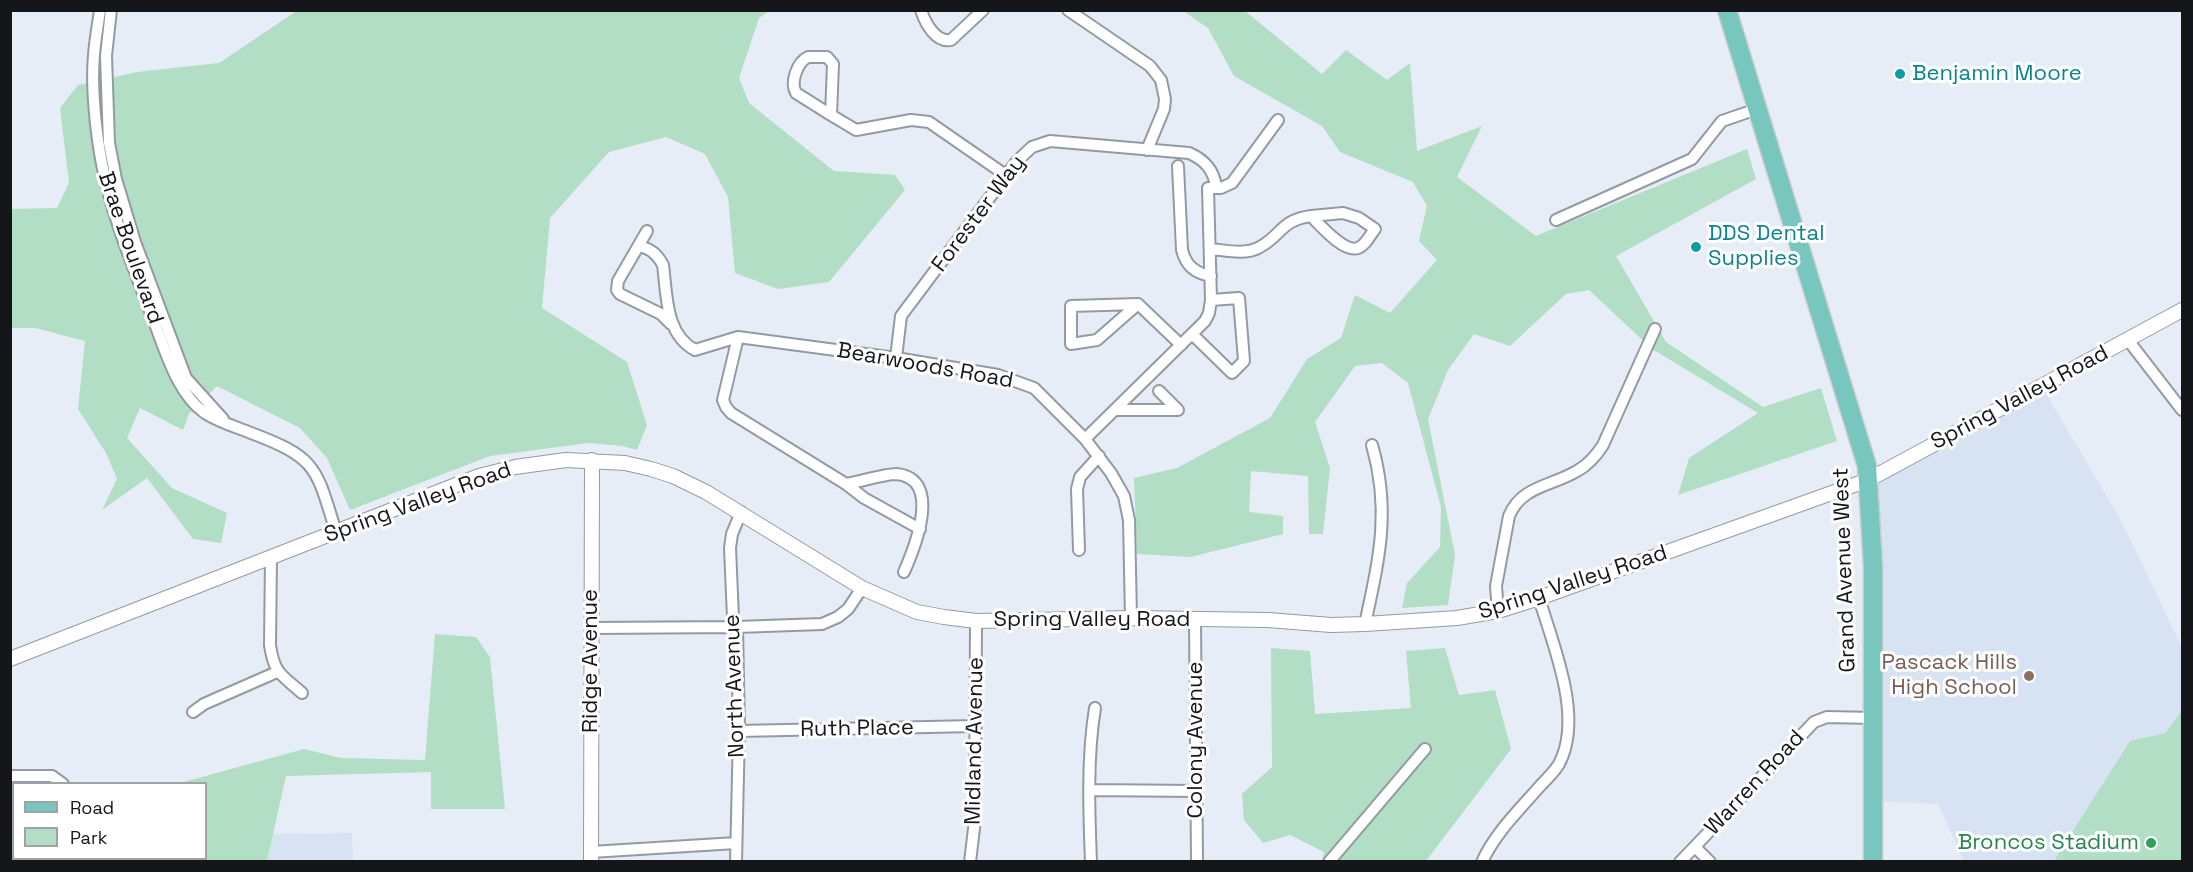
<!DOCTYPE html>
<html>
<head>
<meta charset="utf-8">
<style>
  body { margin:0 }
  #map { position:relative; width:2193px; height:872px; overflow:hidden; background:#e6edf6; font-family:"Space Grotesk",sans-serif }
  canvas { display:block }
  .frame { position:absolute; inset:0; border:12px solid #141619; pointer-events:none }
  .legend { position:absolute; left:12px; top:782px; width:195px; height:78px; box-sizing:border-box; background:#fff; border:2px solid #a1a2a3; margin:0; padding:8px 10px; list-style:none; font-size:18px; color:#141619 }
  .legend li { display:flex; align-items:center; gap:12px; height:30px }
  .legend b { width:30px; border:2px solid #a1a2a3 }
</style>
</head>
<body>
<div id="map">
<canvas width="2193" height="872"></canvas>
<div class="frame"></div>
<ul class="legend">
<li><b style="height:8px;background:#78c7bf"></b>Road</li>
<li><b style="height:16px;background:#b1dec4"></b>Park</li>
</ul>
</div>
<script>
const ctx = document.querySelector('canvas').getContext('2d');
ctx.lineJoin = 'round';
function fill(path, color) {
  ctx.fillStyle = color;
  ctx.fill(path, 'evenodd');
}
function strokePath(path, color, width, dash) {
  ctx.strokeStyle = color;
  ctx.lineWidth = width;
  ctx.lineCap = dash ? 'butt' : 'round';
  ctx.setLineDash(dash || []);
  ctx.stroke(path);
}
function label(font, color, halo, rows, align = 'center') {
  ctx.font = font + ' "Space Grotesk",sans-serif';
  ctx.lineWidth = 6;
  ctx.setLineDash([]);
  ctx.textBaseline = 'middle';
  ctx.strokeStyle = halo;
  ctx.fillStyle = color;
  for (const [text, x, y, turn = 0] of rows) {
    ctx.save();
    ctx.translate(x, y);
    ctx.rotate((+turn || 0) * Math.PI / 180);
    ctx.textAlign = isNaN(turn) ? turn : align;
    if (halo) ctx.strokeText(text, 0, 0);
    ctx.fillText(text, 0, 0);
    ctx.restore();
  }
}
fill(new Path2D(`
  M2042 387 2123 524 2182 648V861H1964L1938 804 1873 801 1868 480Z
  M352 833 353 861 267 862 273 834Z`), '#d7e3f2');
fill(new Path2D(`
  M298 10 769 11 759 18 739 78 749 103 834 171 895 175 905 190 829 282 778 289 735 273 728 197 705 154 666 137 609 152 550 218 542 308 627 362 647 425 637 450 622 446 589 443 490 456 350 510 327 458 300 428 217 386 189 414 183 430 140 408 127 438 172 488 227 513 221 543 193 539 147 478 102 510 117 479 106 453 78 409 85 341 35 328H11L10 209 57 208 69 183 60 108 78 85 137 72 219 63Z
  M1183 11H1245L1322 74 1346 50 1387 80 1410 63 1417 151 1482 126 1457 177 1536 236 1747 149 1756 179 1616 256 1666 342 1763 407 1821 388 1837 441 1678 495 1689 458 1758 413 1652 349 1589 290 1566 294 1510 346 1474 334 1448 370 1428 419 1455 555 1448 605 1402 608 1407 583 1440 547 1441 507 1408 383 1382 363 1355 366 1315 422 1330 468 1323 534H1309L1308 476 1251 471 1249 512 1283 516V534L1190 557 1137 554 1134 478 1177 468 1270 418 1307 359 1341 338 1355 295 1390 313 1437 260 1419 241 1427 206 1413 182 1340 152 1322 126 1234 76 1208 28Z
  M435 634 476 637 490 657 505 809H431V772L286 776 267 861H133V858H206V784L180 783 304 749 341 758 425 760Z
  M1271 648 1310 651 1315 714 1411 708 1406 651 1445 648 1459 695 1495 690 1511 749 1426 861H1322L1324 852 1290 835 1263 843 1244 820 1242 794 1272 767Z
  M2182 710V861H2054L2130 741 2166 733Z`), '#b1dec4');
const minor = new Path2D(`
  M100 10C98 25 95 40 94 55 91 87 96 133 102 164 112 217 134 268 153 319 165 349 177 394 205 413 219 422 236 427 251 433 318 458 316 468 336 532
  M111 10 106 56 109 143 116 179 135 242 186 378 223 419
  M921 10C925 23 936 43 951 40L983 10
  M1068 10 1150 66 1161 80 1165 99 1164 109 1147 150
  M808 57H827L833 64 831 115 796 93C790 83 797 62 808 57Z
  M831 115 856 130 911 120 929 122 1007 176
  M1178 166 1182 250C1186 266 1195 273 1211 276
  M1343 213 1359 218 1375 229C1370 235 1366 245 1358 248 1344 253 1321 226 1311 216Z
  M1556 220 1692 159 1722 121 1757 109
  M647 231 618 281 617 290 620 294 661 314 671 324
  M639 246C651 249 657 254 663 265 667 295 665 334 695 350L738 337 896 358 998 375 1034 388 1085 439 1111 473 1124 496 1129 520 1131 618
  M1210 249C1224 250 1245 255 1258 248 1281 237 1280 220 1311 216
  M1138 304 1097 340 1071 344V306Z
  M1138 304 1181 345
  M1192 334 1232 373 1244 361 1239 298 1211 300
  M738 337 723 400 726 407 731 413 846 484 864 498 920 529
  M2128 340 2182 410
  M896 358 901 316 1017 161 1032 147 1050 141 1189 153C1205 160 1214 170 1216 187
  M1115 410H1178L1159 391
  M1085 439 1205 321 1209 313 1211 300 1208 188H1221L1232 183 1278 120
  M846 484C858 482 885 474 896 474 943 478 915 547 904 572
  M1079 550 1077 489 1080 477 1099 456
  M271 558 270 645C274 674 282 675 302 693
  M1498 611 1496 586 1509 516C1521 486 1552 486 1577 471 1588 465 1596 456 1603 445L1655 329
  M1195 619 1197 862
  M1365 624C1379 559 1391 511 1372 445
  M591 628 737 627 822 624 838 617 848 609 862 588
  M193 712 204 704 277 672
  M739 731 975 726
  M10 776H52L63 784
  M1090 790 1196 791
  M1695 847 1710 862
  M591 852 736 843
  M69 858V862
  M736 862 739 731 737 627 733 618 730 548 732 534 741 512
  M970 862 975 820 976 621
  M1091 862C1089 811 1087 757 1095 708
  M1329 862 1425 749
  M1482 862C1495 833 1520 809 1541 785 1547 779 1554 772 1559 764 1584 717 1553 645 1539 598
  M1680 862 1814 722 1827 717 1873 718`);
const tertiary = new Path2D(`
  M10 659 479 476 515 467 566 460 625 463 651 469 673 476 706 492 862 588 917 612 944 617 976 621 1131 618 1268 620 1331 625 1365 624 1457 618 1498 611 1539 598 1868 480 2182 310
  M591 862 592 460`);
const primary = new Path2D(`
  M1727 10 1867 466 1873 566V862`);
strokePath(minor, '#939aa2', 14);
strokePath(tertiary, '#939aa2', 16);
strokePath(primary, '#cbcccc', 21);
strokePath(minor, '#fff', 10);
strokePath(tertiary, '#fff', 14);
strokePath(primary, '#78c7bf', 18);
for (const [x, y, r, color] of [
  [1900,74,6,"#0f9aa8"],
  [1696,247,6,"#0f9aa8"],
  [2029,676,6,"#8d6e63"],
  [2151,843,6,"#2e9e5b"]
]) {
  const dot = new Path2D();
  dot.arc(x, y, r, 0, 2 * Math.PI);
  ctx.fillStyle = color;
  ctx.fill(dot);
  strokePath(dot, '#fff', 2);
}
label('22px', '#0d838f', '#fff', [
  ["Benjamin Moore",1912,74],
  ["DDS Dental",1708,234],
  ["Supplies",1708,259]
], 'left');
label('22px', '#141619', '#fff', [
  ["Forester Way",979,214,-53],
  ["Brae Boulevard",130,248,71],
  ["Bearwoods Road",925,366,10],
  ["Spring Valley Road",2020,398,-28],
  ["Spring Valley Road",418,503,-20],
  ["Grand Avenue West",1845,570,-92],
  ["Spring Valley Road",1573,583,-18],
  ["Spring Valley Road",1092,620],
  ["Ridge Avenue",591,661,-90],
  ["North Avenue",735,686,-92],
  ["Ruth Place",857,729,-1],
  ["Colony Avenue",1196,740,-90],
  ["Midland Avenue",975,741,-89],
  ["Warren Road",1755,783,-47]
]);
label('22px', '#785e54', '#fff', [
  ["Pascack Hills",2017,663],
  ["High School",2017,688]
], 'right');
label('22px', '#27864d', '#fff', [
  ["Broncos Stadium",2139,843]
], 'right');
</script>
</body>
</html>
